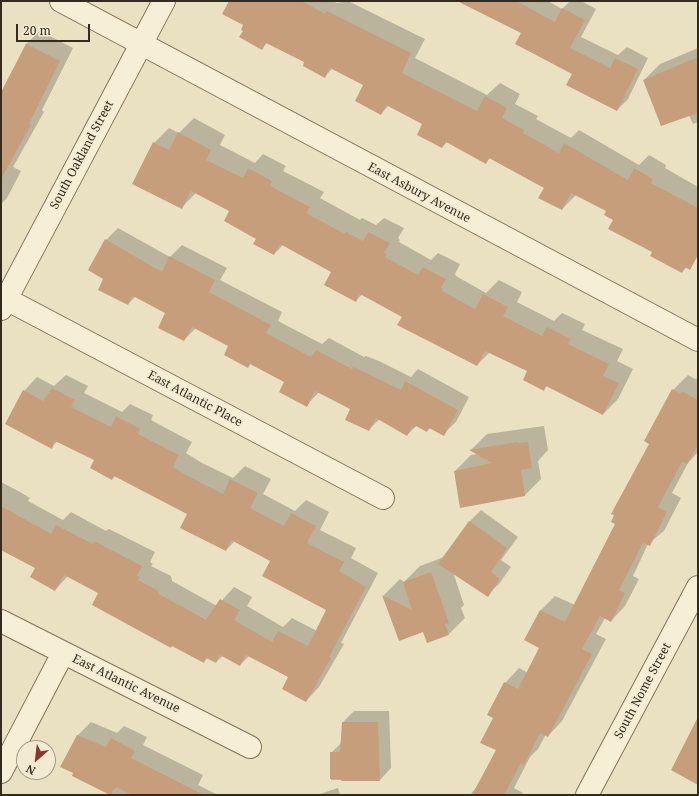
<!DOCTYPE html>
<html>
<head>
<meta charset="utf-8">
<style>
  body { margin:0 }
  #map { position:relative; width:699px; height:796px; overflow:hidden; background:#eae1c3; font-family:"Noto Serif",serif }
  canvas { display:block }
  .frame { position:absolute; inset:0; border:2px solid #342a1e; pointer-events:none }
  .north { position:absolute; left:16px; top:740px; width:40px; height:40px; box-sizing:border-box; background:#f2ebd2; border:1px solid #a69e8a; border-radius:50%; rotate:208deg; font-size:11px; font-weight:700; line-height:16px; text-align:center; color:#342a1e }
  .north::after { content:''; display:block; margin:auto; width:14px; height:18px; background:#8d3430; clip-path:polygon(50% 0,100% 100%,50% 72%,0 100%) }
  .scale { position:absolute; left:16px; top:24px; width:74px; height:18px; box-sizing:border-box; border:2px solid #342a1e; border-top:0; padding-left:5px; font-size:12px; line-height:14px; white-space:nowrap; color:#342a1e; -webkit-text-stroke:3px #f2ebd2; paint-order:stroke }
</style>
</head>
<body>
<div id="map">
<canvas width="699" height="796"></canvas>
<div class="frame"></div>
<div class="north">N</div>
<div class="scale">20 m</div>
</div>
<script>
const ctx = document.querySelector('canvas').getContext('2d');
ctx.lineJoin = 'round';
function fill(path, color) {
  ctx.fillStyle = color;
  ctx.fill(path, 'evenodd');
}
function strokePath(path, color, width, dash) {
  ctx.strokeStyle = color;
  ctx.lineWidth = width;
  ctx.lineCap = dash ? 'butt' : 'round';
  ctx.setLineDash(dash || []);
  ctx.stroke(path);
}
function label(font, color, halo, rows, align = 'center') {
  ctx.font = font + ' "Noto Serif",serif';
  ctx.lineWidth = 3;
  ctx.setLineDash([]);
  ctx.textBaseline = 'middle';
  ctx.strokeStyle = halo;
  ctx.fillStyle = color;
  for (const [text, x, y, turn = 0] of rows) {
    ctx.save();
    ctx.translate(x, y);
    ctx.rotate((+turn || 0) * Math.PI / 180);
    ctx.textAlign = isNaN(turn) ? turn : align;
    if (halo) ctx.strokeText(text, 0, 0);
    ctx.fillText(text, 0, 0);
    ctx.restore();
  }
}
fill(new Path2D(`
  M230 1H333L337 3 348 1 425 39 415 58 487 95 500 83 520 94 515 104 538 116 536 119 571 138 579 130 639 165 649 155 666 165 665 168 698 187V254L696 258 682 272 653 252 615 220 608 211 576 195 562 209 545 188 491 157 486 162 447 142 442 147 424 123 389 105 381 114 364 85 333 68 325 76 306 62 268 42 262 48 244 31V25Z
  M458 1H548L562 9 570 1H581L596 9 581 37 618 55 627 47 648 58 628 99 617 110 522 33Z
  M40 31 73 48 42 110 44 112 13 167 21 171 7 198 1 204V95L26 44Z
  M698 48V122L693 124 689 115 644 80 660 64Z
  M194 118 225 135 220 145 255 163 263 154 286 166 283 171 324 192 320 198 360 220 362 218 376 225 384 218 404 228 398 238 400 240 399 242 431 260 438 253 460 264 455 274 456 276 486 293 499 280 522 292 517 302 554 321 562 313 585 324 582 330 623 349 617 361 633 369 618 399 603 414 547 386 544 389 528 371 490 352 477 365 403 316 363 294 356 300 332 271 283 245 274 254 230 211 196 193 182 207 134 183 154 143 169 128 179 133Z
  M118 228 170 257 182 245 227 268 220 280 282 312 278 321 322 344 329 338 364 357 366 356 379 361 411 377 418 369 469 397 456 422 443 434 431 427 427 431 417 425 407 435 380 419 368 430 352 409 319 392 306 406 285 381 251 363 248 367 230 346 196 328 184 340 167 312 136 296 128 304 105 279 106 240Z
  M66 375 88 386 84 393 122 412 130 404 153 415 151 420 192 442 186 453 202 463 233 478 245 466 271 479 263 494 295 511 306 500 329 512 320 530 356 548 351 558 378 573 341 643 344 644 319 687 306 701 290 676 249 656 240 665 223 656 216 662 208 658 203 662 99 593 68 576 55 590 36 568 1 550V482L20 492 30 498 28 501 63 520 71 512 106 531 109 529 155 552 150 562 153 564 151 566 171 576 172 581 217 606 234 587 252 597 247 606 283 627 292 618 317 631 328 609 272 561 235 541 226 550 188 514 115 476 112 479 96 460 58 441 51 447 24 391 37 377 54 386Z
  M688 375 695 379 698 378V452L688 463 672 493 681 498 664 531 648 544 633 576 639 579 625 606 611 621 605 618 596 634 606 639 562 721 548 736 546 734 538 749 530 757 514 788 523 793 522 795H470L479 784 497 750 495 717 505 683 519 668 528 673 541 648 525 640 541 610 555 596 575 605 616 524 673 390Z
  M544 426 548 450 538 461 541 479 525 495 461 506 455 471 471 455 477 454 471 450 487 434Z
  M481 510 518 537 501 560 511 567 499 584 487 595 453 572 464 605 461 608 465 618 449 634 428 641 424 631 399 639 384 595 400 579 404 582 420 566 444 557 470 521Z
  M354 711H389L391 768 380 780H331V753L342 742 343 722Z
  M91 722 117 733 124 726 147 737 143 745 203 775 198 785 218 795H113L73 775 78 735Z
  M338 788 340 795H317Z`), '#0003');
fill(new Path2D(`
  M229 1H302L325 14 327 11 411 53 402 73 477 111 485 96 507 108 502 118 524 130 523 133 559 153 564 143 628 180 634 168 653 179 651 183 698 208V255L690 270 685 267 682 273 650 256 652 252 608 229 613 220 604 215 606 211 571 193 562 210 538 198 544 188 489 158 486 164 446 142 442 148 417 135 422 124 386 105 381 115 355 101 363 85 330 68 325 78 303 66 304 62 266 43 262 50 239 37 243 31 241 30 243 25 222 14Z
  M457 1H516L555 22 562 8 585 20 570 48 610 68 615 58 638 69 617 111 566 85 572 74 515 44 521 33Z
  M26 44 60 61 29 124 31 125 1 179V92Z
  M698 57V113L661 126 643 80Z
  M178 132 211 150 206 160 243 178 248 168 272 181 270 186 310 207 306 213 345 234 346 232 363 241 368 232 390 243 384 253 387 254 385 257 418 275 423 267 446 279 441 288 443 289 442 291 475 309 483 294 508 307 503 316 542 336 547 327 571 339 568 344 609 364 603 376 619 383 603 415 546 386 544 391 523 380 527 371 485 351 477 366 397 325 402 317 360 294 356 302 324 285 331 272 280 244 274 255 253 244 256 239 224 221 229 211 191 191 182 209 132 184 153 142 169 150Z
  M105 239 162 272 169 256 215 280 209 292 271 325 266 333 311 357 316 350 352 369 353 367 366 373 401 390 405 381 458 410 444 436 429 428 427 432 416 426 414 428 412 427 407 436 376 418 369 431 345 420 350 409 315 391 307 407 279 392 284 382 250 364 248 368 224 355 228 346 192 327 184 341 158 328 165 313 133 296 128 305 98 290 103 279 88 270Z
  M52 388 75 400 71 407 111 427 116 416 140 429 138 434 179 455 173 467 188 476 223 494 230 479 258 493 250 508 284 526 291 513 316 526 307 543 344 562 339 571 366 587 329 657 331 658 306 702 282 689 288 677 246 655 240 666 220 655 216 663 206 658 204 663 172 646 171 648 92 605 98 593 64 575 55 591 30 577 35 568 1 550V506L51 534 56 525 93 544 94 541 142 566 137 576 140 577 138 580 157 590 159 594 206 620 220 599 240 610 234 620 272 642 278 631 308 646 326 610 262 576 270 561 231 540 226 551 180 528 187 514 114 476 112 480 90 468 94 460 55 441 52 449 5 424 23 390 43 401Z
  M672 389 681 394 682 391 698 400V445L687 464 682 462 658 507 667 512 650 546 643 543 619 590 625 593 611 622 600 616 582 649 592 654 548 737 540 733 524 765 521 763 504 795H472L496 750 480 743 493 718 487 715 504 682 518 689 539 648 524 640 540 610 565 622 615 524 611 522 614 515 611 514 649 444 644 441Z
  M517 442V443L528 442 532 468 521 470 525 496 460 508 454 471 492 463 469 450Z
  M469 521 507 548 491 572 500 579 488 597 438 564Z
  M431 572 449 623 445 624 449 635 427 643 423 632 399 641 382 595 412 610 403 582Z
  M698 717V785L671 770Z
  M342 722H378L380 781H341L342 779H330V752H340Z
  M77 735 106 747 111 738 135 751 131 758 204 795H132L116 787 110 795 72 776 73 773 60 767Z`), '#c69e7b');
const minor = new Path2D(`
  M61 1 698 340
  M6 299 383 498
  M1 309 164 1
  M1 621 250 747
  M1 772 63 653
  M587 795 698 587`);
strokePath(minor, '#83725b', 24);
strokePath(minor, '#f6eed5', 22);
label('12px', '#342a1e', '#f2ebd2', [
  ["South Oakland Street",82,155,-62],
  ["East Asbury Avenue",419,193,28],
  ["East Atlantic Place",195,399,28],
  ["East Atlantic Avenue",126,684,26],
  ["South Nome Street",643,691,-62]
]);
</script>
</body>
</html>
